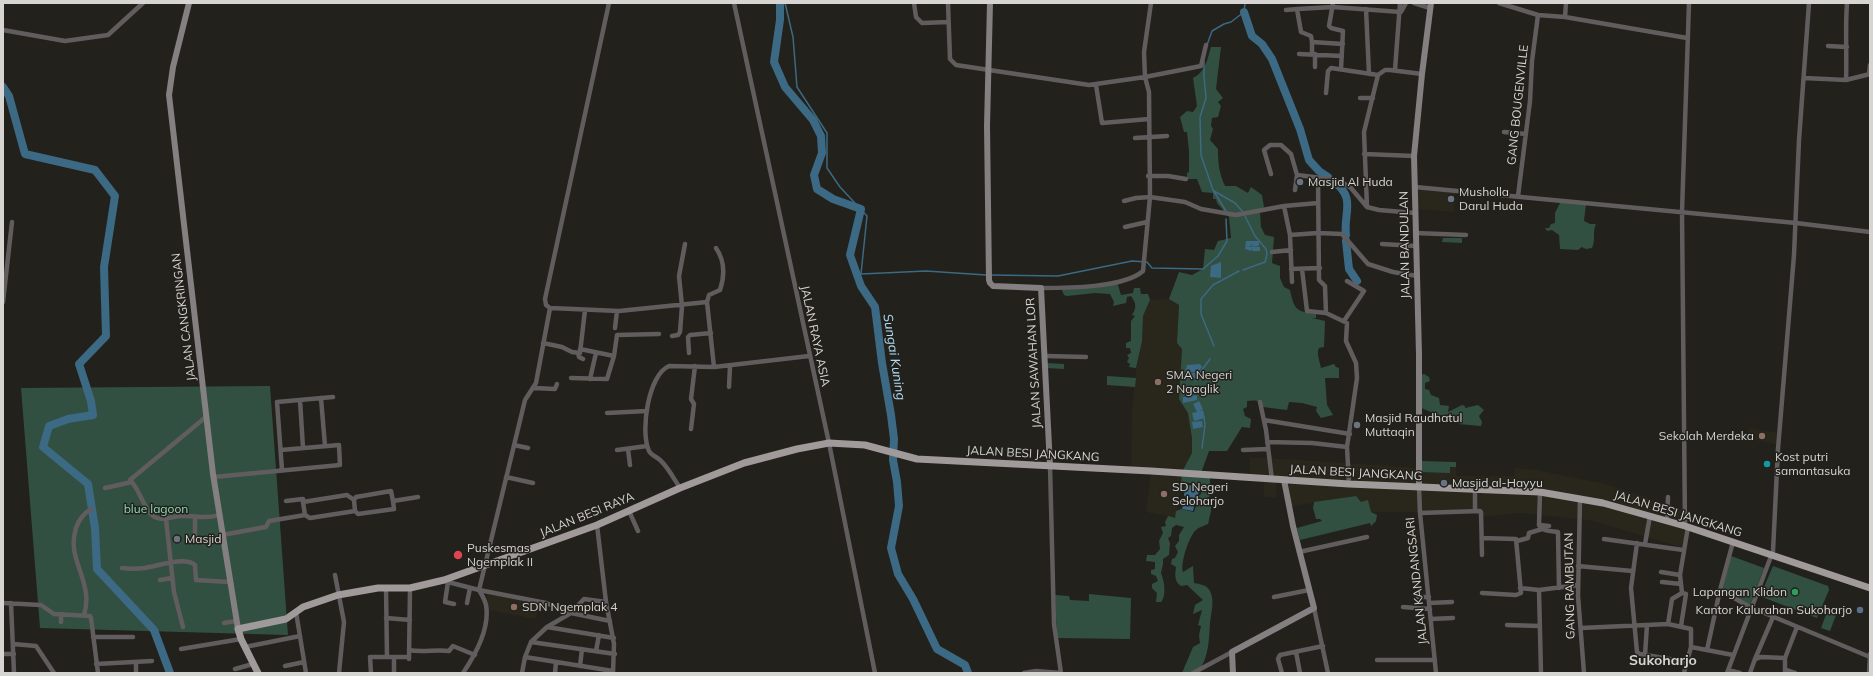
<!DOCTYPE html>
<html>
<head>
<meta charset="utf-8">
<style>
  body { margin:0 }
  #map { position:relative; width:1873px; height:676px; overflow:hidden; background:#22211c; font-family:Mulish,sans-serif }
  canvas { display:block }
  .frame { position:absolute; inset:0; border:4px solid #d6d5d2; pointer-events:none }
</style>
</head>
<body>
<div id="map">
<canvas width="1873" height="676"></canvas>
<div class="frame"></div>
</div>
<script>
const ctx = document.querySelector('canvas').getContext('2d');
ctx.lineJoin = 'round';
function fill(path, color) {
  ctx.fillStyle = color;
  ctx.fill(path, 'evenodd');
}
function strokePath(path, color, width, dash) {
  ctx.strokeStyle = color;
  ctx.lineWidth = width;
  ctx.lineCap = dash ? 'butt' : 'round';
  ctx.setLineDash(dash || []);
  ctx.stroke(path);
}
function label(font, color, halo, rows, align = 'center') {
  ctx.font = font + ' Mulish,sans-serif';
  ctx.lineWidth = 3;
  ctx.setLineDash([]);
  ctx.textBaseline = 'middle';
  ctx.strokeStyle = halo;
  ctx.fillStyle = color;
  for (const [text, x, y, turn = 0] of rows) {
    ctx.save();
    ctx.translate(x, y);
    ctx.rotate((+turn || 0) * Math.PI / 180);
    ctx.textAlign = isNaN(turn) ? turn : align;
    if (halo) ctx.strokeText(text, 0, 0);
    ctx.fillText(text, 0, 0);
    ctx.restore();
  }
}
fill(new Path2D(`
  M1415 187 1455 190 1454 212 1415 209Z
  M1169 299 1179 305 1177 343 1182 349 1179 399 1188 413 1192 438V453L1183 470 1131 467 1132 410 1136 368 1142 341 1143 316 1150 300Z
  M1749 428 1777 433 1776 444 1747 439Z
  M1250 458H1269L1419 468 1450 473V466L1456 467V476H1514L1515 468 1537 470 1606 484 1691 512 1683 548 1589 520 1520 513 1482 517V512H1371L1369 506 1361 502 1355 496 1288 507 1284 481 1277 480 1276 497H1264V479L1250 478Z
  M1151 471 1184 473 1175 518 1146 512Z
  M487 594 541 604 535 619 488 610Z`), '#29271c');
fill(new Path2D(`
  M1211 47H1221L1216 89 1223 98 1218 102 1221 106 1218 117 1212 118 1211 126 1213 129 1210 140 1218 149C1218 163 1219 173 1225 186H1236L1248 193 1251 187 1262 195 1264 207 1260 212 1261 227 1265 235 1274 237 1272 263 1280 266V278L1284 287 1290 290C1294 309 1296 312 1316 314V318H1312L1325 321 1324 347 1319 348C1316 354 1320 361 1321 368L1334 364 1336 367 1339 368V378H1325L1327 405 1333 415 1321 418 1316 411 1317 407 1302 403 1289 402 1287 410 1263 407C1259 400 1256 400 1247 401V407L1243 409 1245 416 1251 419 1250 428 1242 427 1227 451H1209L1201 473 1210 476V496L1205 500V505H1211V511L1208 524C1204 526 1199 527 1196 530 1189 536 1180 564 1183 572L1193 566 1194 583C1200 584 1207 585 1210 591 1215 601 1211 613 1210 623 1209 638 1209 662 1196 673H1182L1193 647 1200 643 1199 635 1201 626 1198 625 1202 610 1193 614 1195 605 1203 600 1187 585 1181 586C1174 582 1175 574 1176 567L1171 564 1172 559 1175 558 1178 552 1175 546 1179 541V535L1184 527 1176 525 1172 528 1171 536 1168 538 1170 543 1169 555 1163 559V564L1161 573C1164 580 1167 596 1161 602H1156L1157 593 1152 588V584L1158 581 1156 576 1151 574V570L1155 569V562L1146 561 1147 555H1155L1160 549 1159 541 1163 533 1161 527 1166 526 1165 522 1168 516 1175 518 1176 511 1181 509 1194 512 1197 503 1194 500 1201 494 1202 488 1199 484 1181 482 1183 470 1192 453V438L1188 413 1179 399 1182 349 1177 343 1179 305 1169 299 1179 272 1192 275 1203 269 1205 249 1214 250 1218 241 1231 238 1229 217 1217 203 1216 199H1213V193L1202 192 1197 179H1187V173L1189 172V151L1187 132H1184L1180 117 1187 111 1193 112 1197 106 1193 78C1206 71 1207 60 1211 47Z
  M1561 201 1586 204 1584 221 1590 224H1596C1592 232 1596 239 1592 248L1586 249 1582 247 1578 250 1560 249 1559 235 1552 230 1547 231 1545 228H1549L1551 224 1555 223V213Z
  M1443 238H1462V243L1442 242Z
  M1117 282 1121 295 1133 293 1134 288H1140L1141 294H1148L1150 300 1143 316 1142 341 1136 368 1129 367 1130 364 1127 362 1129 358 1127 355 1131 353 1130 348H1126V343L1131 341V321L1135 316 1132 315C1137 307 1136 303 1131 296L1127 297 1126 303 1113 306 1114 302 1110 294 1095 293 1067 296 1064 295 1061 288Z
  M1046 363 1064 364V369L1046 368Z
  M1424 374 1429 377 1430 381 1425 383V389L1429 390 1431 395 1439 398 1440 405 1449 406 1448 412 1462 405 1465 406V408L1478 405 1484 410 1479 416 1482 422 1481 426 1458 424 1462 422 1460 417 1438 415 1419 407 1421 375Z
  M1107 376 1136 378 1135 387 1107 385Z
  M270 386 288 635 40 628 21 388Z
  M1419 461 1456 462V467H1450V473L1419 472Z
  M1356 496 1361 502 1368 500 1371 512 1377 515 1376 521 1371 526 1370 523 1300 540 1297 528 1322 521 1320 519H1316L1313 508 1314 502Z
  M1731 556 1764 568 1750 605 1722 589Z
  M1773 566 1828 586 1829 590 1817 618 1762 597 1761 594Z
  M1089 594 1131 598 1130 639 1057 638 1055 595 1069 596 1070 600 1089 601Z
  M1827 612 1836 615 1830 631 1821 628Z`), '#325041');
fill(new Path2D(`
  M1246 241H1259V246H1252V243L1251 247 1248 246 1260 247V251H1252V248L1251 251 1245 249Z
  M1221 262V278L1210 277 1211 266Z
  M1200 364 1202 367 1198 372H1185L1187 365Z
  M1185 373H1197L1196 378 1185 379Z
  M1197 388V393L1183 395 1182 389Z
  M1197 395V400L1183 403V397Z
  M1199 401 1203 409 1199 411 1203 410 1205 418 1194 421 1192 413 1197 412 1193 404Z
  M1202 421 1203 427 1193 429 1192 422Z
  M1185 485 1198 486 1200 488 1198 495 1194 498 1184 496Z
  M1184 501 1195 502 1193 511 1182 509Z`), '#3c6983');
strokePath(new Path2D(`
  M785 3 793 37 797 87 827 133V168L840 187 867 216 861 274 926 271 986 275
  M1207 45 1212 31 1224 24 1231 22 1244 12 1245 3
  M1204 62V76L1206 98 1200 117 1201 155 1213 190 1226 211
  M1214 191 1235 203 1243 212
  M1243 270 1265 262 1267 254 1266 249 1255 236 1245 216
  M991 275 1058 276 1132 261 1147 262 1152 268 1203 269 1218 256 1227 241 1226 219
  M1214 346 1201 314V299L1213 285 1239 271
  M1196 381 1201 371 1210 359
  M1202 448 1205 425 1204 417`), '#3c6983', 1.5);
strokePath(new Path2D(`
  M780 3V20L774 62 785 87 813 120 821 136 822 153 814 175 817 189 833 199 861 209 850 255 861 286 875 307 882 363 891 415 894 439 893 460 897 482 899 506 891 548 898 574 913 599 937 649 965 665 968 673
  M1244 12 1252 36 1262 44 1272 59 1300 129 1309 160 1319 171 1328 177
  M3 87 9 96 25 154 95 170 115 196 104 267 106 336 79 364 91 401 93 415 68 419 49 426 43 447 88 484 95 528 97 569 154 630 170 673
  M1333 181C1357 198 1343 213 1346 235
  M1346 241 1349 269 1357 281`), '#3c6983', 8);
strokePath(new Path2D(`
  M609 3 545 299 546 305 550 308 536 383 525 400 479 590 546 603 571 613 610 621
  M734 3 829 443 875 673
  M914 3 916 17 922 23 948 22
  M948 3 950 59 956 65 1089 85 1145 77 1149 92 1150 197 1143 271C1124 288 1066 288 1041 288
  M1151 3 1144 52 1145 77 1201 66 1206 45
  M1333 3 1329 26 1331 28 1343 31 1341 69
  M1414 3 1430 8
  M1499 3 1538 15 1565 17 1687 38
  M1366 9 1369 74
  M1286 10 1297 9
  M1565 17 1566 3
  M3 30 65 41 108 35 143 3
  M1312 42 1311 36 1301 32 1297 9 1333 7 1401 12 1406 3
  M1828 46 1847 47
  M1299 54 1342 56
  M1312 54V42L1343 44
  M1315 67V54
  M1395 70 1400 3
  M1869 74 1870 65
  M1804 78 1846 80 1870 74
  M1846 80C1847 54 1845 29 1847 3
  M1096 85 1102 123 1149 119
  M1326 93 1328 71 1331 68 1378 75
  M1360 98H1373
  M1504 132 1526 134
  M1135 138 1167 136
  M1364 154 1414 156
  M1271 174 1264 150 1270 145H1281L1291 154 1297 175
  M1148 176H1168L1186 179
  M1318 178 1319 280 1325 286 1326 313
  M1415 187 1796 223 1870 232
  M1295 190 1297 175 1330 179 1345 184 1351 188 1367 207
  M1518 196 1530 101 1532 61 1538 15
  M1124 201 1136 198 1150 197 1185 202 1201 209 1236 215 1284 206 1318 203
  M1284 206 1290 235 1318 233 1342 234 1368 264 1393 272 1417 276
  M1415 213 1379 210 1367 207 1364 132 1378 75 1385 70H1390L1422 74
  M1125 227 1147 222
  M1415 233 1466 235
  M1290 235 1292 282
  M1382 244 1416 246
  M1272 252 1291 250
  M1291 269 1320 268
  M1302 269 1307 311 1326 313 1347 323 1346 341 1356 363 1357 378 1347 447 1349 484
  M3 302 12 222
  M550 308 619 311 707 302
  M1344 321 1364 291 1347 281
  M615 328 617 311
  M672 336 678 335 680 332 682 306 679 276 685 244
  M543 343 562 347 572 352 580 353 585 310
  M580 349 614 356
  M578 353 579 357 583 359
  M689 353 688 337 690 335 711 333
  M1046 356 1086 357
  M714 367 707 302 709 295 720 290C725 275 725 261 716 248
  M571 378 607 379 614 356 617 335 659 334
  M590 379 596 353
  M729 387 730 366
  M534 388 555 389 557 384
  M321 398 325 446
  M300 400 303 448
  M1260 402 1266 430 1272 480
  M607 413 647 411
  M207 416 130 480C140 490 142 505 152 515 160 523 172 516 182 516 195 515 205 520 219 515
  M1264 420 1350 434
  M691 429 694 404 691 399 695 366
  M1267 442 1312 443 1347 447
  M514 445 528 448
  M628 449 630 465
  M617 450 647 446
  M1243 450 1268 449
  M1050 466 1054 624 1061 673
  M282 470 277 402 333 397
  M214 477 340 465 339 445 281 450
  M506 477 533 483
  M1419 487 1420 513 1436 673
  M105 488 132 482
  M680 488C674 479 668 467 660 460 657 457 651 455 649 451 640 432 648 375 669 366L714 367 809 356
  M1580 498 1578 596 1584 673
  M354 500 356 497 391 491 393 501
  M286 501 303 499
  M629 511 638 531
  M1475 511V489
  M1420 513 1480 511 1481 512 1482 555
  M305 515 303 502 347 495 354 500 355 511
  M195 518V536
  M166 519 174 592 183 627
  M1667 521 1668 497
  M597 525 606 602 614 644 613 673
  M1539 525C1543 532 1551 531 1558 532L1559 588
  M1539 525 1540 492
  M1539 525 1549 526
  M1685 526 1682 212 1689 3
  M222 535 266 527 269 521 305 515 310 518 355 511 358 514 394 509 393 501 418 497
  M1482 538 1516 539 1521 593 1516 595 1482 593
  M1604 539 1683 550
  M1517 541 1528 538 1529 533 1542 529
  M1733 542 1720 590 1750 607 1870 657
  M1637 543 1631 588 1637 652 1640 654 1687 662
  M1645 544 1650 516
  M1299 552 1367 537
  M1578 566 1632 571
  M122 568C130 569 137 569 145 568 158 566 184 556 195 565L196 580 229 582
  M1661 572 1680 575
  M335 575 344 622 339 673
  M160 580 172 578
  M444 581 479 590C482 595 485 600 486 605 490 628 476 654 463 673
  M448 582 445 602 454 604
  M1662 582 1681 584
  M386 588 387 657
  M1520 588 1539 590 1578 585
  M1539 590 1541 673
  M1274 597 1309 590
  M1418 597H1429
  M3 603 41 605 54 614 90 616 91 618 98 673
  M11 603 14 673
  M467 603 470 588
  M1429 603 1452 602
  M1403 607 1430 609
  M1314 608 1328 673
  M296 612 306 673
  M84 615C86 608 87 601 86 594 83 569 68 554 76 528 79 519 83 514 91 509
  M386 618 410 620
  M1431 619 1453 618
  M61 622V614
  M224 623 236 621
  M1668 624 1672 599 1682 593 1680 575 1688 527
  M1507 625 1540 626
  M1681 626 1686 594 1682 593
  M547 627 614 638
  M1581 628 1668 624 1691 629V647L1684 673
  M93 637H133
  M531 642 615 654
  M13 644 36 646 54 673
  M245 647 300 636
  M1691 647 1733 655
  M181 649 241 639
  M409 650C423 653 435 649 449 651L453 646 475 655
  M1707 650 1720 590
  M596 651 599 635
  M1296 652 1300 673
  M3 654H14
  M1645 655 1647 625
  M394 657V673
  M525 657 613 671
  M1785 658V673
  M409 659 410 588
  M1755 659 1773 617
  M1377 660H1435
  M136 663V673
  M96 664 152 661
  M285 666 304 662
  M580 666 582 649
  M235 669 253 664
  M1728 670 1740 673
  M1786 670 1795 673
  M371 673 370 657H409
  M522 673 525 657 531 642 547 627 571 613 584 599 606 602
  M555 673 556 662
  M1024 673 1036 671 1061 673
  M1193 673 1232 652
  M1282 673 1278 659 1280 655 1323 646
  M1727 673 1773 551 1778 449 1794 255 1799 140 1809 3
  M1750 673 1755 659 1761 657 1785 658 1797 627
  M1869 673 1870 654`), '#615d5e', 4.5);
strokePath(new Path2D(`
  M189 3 173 67 169 95 213 474 238 629
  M990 3 987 126 989 280 990 283 993 286 1041 288 1050 466
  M1419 487V354L1414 156 1422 74 1431 3
  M1233 673 1232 652 1314 608 1293 526 1284 480`), '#847f80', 6);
strokePath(new Path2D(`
  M258 673 241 639 238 629 286 619 303 607 338 595 378 588H410L444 580 597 525 680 488 744 463 797 449 829 443 865 445 917 459 1151 471 1349 484 1540 492 1603 503 1685 526 1870 588`), '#a09a9b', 7);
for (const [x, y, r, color] of [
  [1300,182,4,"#6b7280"],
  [1451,199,4,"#6b7280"],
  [1158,382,4,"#8d6e63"],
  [1357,425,4,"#6b7280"],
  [1762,436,4,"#8d6e63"],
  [1767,464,4,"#0f9aa8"],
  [1444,483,4,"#6b7280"],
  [1164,494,4,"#8d6e63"],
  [177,539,4,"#6b7280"],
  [458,555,5,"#e0444e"],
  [1795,592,4,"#2e9e5b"],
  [514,607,4,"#8d6e63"],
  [1860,610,4,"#5c6f8a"]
]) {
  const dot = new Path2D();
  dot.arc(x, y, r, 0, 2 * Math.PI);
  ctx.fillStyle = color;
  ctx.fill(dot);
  strokePath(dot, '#22211c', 1.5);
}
label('12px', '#d6d5d2', '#22211c', [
  ["GANG BOUGENVILLE",1518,105,-84],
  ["JALAN BANDULAN",1405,245,-91],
  ["JALAN CANGKRINGAN",184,317,-97],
  ["JALAN RAYA ASIA",815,336,78],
  ["JALAN SAWAHAN LOR",1034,363,-93],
  ["JALAN BESI JANGKANG",1033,454,3],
  ["JALAN BESI JANGKANG",1356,473,3],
  ["JALAN BESI JANGKANG",1678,514,17],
  ["JALAN BESI RAYA",587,515,-22],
  ["JALAN KANDANGSARI",1417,581,-96],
  ["GANG RAMBUTAN",1570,586,-91]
]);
label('12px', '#d6d5d2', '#22211c', [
  ["Masjid Al Huda",1308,182],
  ["Musholla",1459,192],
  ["Darul Huda",1459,206],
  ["SMA Negeri",1166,375],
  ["2 Ngaglik",1166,389],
  ["Masjid Raudhatul",1365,418],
  ["Muttaqin",1365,432],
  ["Sekolah Merdeka",1754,436,"right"],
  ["Kost putri",1775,457],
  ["samantasuka",1775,471],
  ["Masjid al-Hayyu",1452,483],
  ["SD Negeri",1172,487],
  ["Seloharjo",1172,501],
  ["Masjid",185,539],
  ["Puskesmas",467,548],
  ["Ngemplak II",467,562],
  ["Lapangan Klidon",1787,592,"right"],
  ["SDN Ngemplak 4",522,607],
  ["Kantor Kalurahan Sukoharjo",1852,610,"right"]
], 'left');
label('12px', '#8edbb4', '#22211c', [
  ["blue lagoon",156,509]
]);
label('italic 13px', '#b2dbf6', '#22211c', [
  ["Sungai Kuning",894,357,81]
]);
label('bold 14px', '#d6d5d2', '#22211c', [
  ["Sukoharjo",1663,661]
]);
</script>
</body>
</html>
